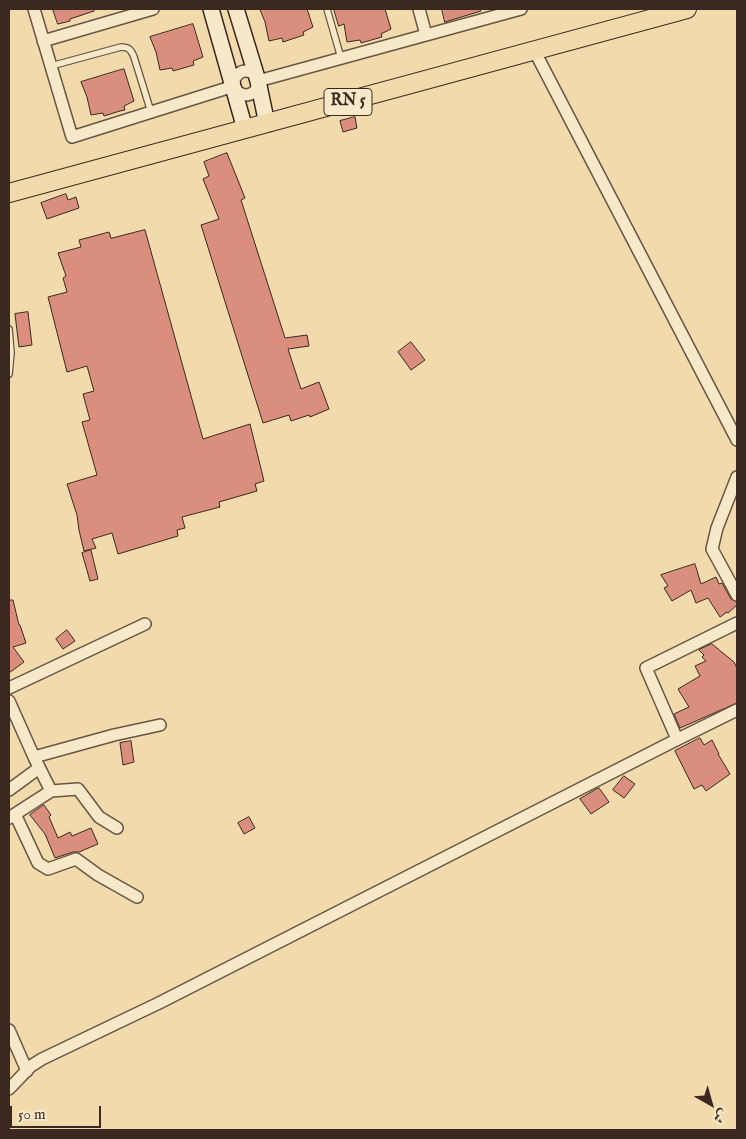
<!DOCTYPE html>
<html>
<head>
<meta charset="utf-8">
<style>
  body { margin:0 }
  #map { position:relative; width:746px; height:1139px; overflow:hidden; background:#f1dbac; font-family:"IM FELL English",Amiri,serif }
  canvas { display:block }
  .frame { position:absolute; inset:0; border:10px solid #3b2820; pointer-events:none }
  .north { position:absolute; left:686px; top:1079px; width:50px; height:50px; -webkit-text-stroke:4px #f6e8c9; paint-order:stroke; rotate:142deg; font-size:14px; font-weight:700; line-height:20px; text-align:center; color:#3b2820 }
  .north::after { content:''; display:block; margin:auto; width:18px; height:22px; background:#3b2820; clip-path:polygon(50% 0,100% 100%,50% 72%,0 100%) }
  .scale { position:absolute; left:10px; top:1106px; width:91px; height:22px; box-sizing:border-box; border:2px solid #3b2820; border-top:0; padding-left:6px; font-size:15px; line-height:18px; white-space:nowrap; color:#3b2820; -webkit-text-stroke:4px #f6e8c9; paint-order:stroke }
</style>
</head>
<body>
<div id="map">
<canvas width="746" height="1139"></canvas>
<div class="frame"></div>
<div class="north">ش</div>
<div class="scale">50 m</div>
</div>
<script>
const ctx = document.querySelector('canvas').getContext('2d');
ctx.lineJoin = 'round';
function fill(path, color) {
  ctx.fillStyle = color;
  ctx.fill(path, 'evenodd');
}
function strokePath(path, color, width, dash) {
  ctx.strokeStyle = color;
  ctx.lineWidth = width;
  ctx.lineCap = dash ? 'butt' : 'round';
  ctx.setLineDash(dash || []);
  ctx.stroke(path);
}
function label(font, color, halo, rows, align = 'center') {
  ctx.font = font + ' "IM FELL English",serif';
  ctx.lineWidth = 4;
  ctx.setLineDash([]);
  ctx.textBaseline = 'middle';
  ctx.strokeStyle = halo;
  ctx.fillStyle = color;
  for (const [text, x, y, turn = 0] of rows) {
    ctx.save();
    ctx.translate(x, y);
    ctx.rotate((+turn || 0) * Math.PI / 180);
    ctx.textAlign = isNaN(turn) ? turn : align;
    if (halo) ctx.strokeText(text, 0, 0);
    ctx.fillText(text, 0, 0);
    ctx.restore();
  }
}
const building = new Path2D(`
  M53 9H94V11L70 19V21L58 24Z
  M260 9H307L313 27 303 32 304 35 283 42 282 38 269 41 265 22Z
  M334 9H385L391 29 381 34 382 37 361 43 360 40 347 42 344 24 339 26Z
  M442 9H480L481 11 445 22Z
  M193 24 203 57 193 61 194 65 173 71 172 68 160 70 156 52 150 37Z
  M124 69 134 101 124 106 125 110 120 111 104 116 103 113 91 115 87 97 81 82Z
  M355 117 357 128 343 132 340 121Z
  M227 153 245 198 241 200 285 338 307 335 309 346 288 349 301 389 319 382 329 409 310 417 309 415 291 421 289 415 263 423 201 225 219 219 203 179 209 176 204 162Z
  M66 194 68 200 76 197 79 208 47 219 41 203Z
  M145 230 203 439 250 424 264 481 255 484 257 491 219 502 220 507 182 517 185 528 177 530 178 536 118 554 112 533 92 539 96 548 84 551 79 530 77 515 67 484 97 475 82 422 90 420 83 394 94 391 87 366 67 372 48 297 67 292 63 278 66 276 58 253 81 247 79 240 109 232 111 238Z
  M28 312 32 345 19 347 15 314Z
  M411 342 425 360 411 370 398 352Z
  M91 550 98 579 90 581 82 553Z
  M695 564 701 584 716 577 719 584 722 583 731 599 737 602V605L728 613 727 612 720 617 708 598 696 603 691 590 672 601 664 588 668 586 661 575Z
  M9 600H13L19 625H20L26 643 13 647 24 662 9 673Z
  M67 630 75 641 63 649 56 639Z
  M712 644 734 662 737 668V703L680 728 674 714 689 707 678 689 700 676 695 666 706 661 702 657 704 655 699 650Z
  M700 738 704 745 712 740 719 754H718L730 774 706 791 702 785 694 789 675 751Z
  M131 741 134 762 123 765 120 743Z
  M624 776 635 784 624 798 613 790Z
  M599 788 609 802 591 814 580 799Z
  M44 805 51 815 49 817 58 838 70 832 72 836 91 828 98 844 79 852H73L55 858 45 834 30 815Z
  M249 817 255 828 244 834 238 823Z`);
fill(building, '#da8e7d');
strokePath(building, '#3b2820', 1);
const lane = new Path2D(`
  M327 9 341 58
  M51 66 121 47C128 47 131 49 134 57L151 112
  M9 329 11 353 9 374`);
const street = new Path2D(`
  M34 9 72 137 234 86
  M419 9 426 35
  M43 41 153 9
  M534 50 737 440
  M234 83a12 12 0 1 1 24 0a12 12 0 1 1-24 0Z
  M258 81 521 9
  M737 477 717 528 712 549 737 595
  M9 688 145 624
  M9 701 34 757 51 791 9 818
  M677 739 646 668 737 623
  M34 757 114 735 160 725
  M9 790 39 768
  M51 791 78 789 99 817 117 828
  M15 814 38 863 48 869 76 859 98 875 137 897
  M9 1030 27 1071
  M9 1089 31 1066 42 1059 159 1003 672 742 737 710`);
const secondary = new Path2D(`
  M211 9 245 129
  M236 9 258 81 267 124`);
const primary = new Path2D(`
  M9 193 687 9`);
strokePath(lane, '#685543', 8);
strokePath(street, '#685543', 14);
strokePath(secondary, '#3b2820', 18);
strokePath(primary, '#3b2820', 20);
strokePath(lane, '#f6e8c9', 5.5);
strokePath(street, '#f6e8c9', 11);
strokePath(secondary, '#f6e8c9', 15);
strokePath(primary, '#f1dbac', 18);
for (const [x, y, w] of [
  [348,102,48]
]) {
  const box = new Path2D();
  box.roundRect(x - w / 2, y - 13.5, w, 27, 4);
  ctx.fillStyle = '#f6e8c9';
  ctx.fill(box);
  strokePath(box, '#3b2820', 1);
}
label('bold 16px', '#3b2820', null, [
  ["RN 5",348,102]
]);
</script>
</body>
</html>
